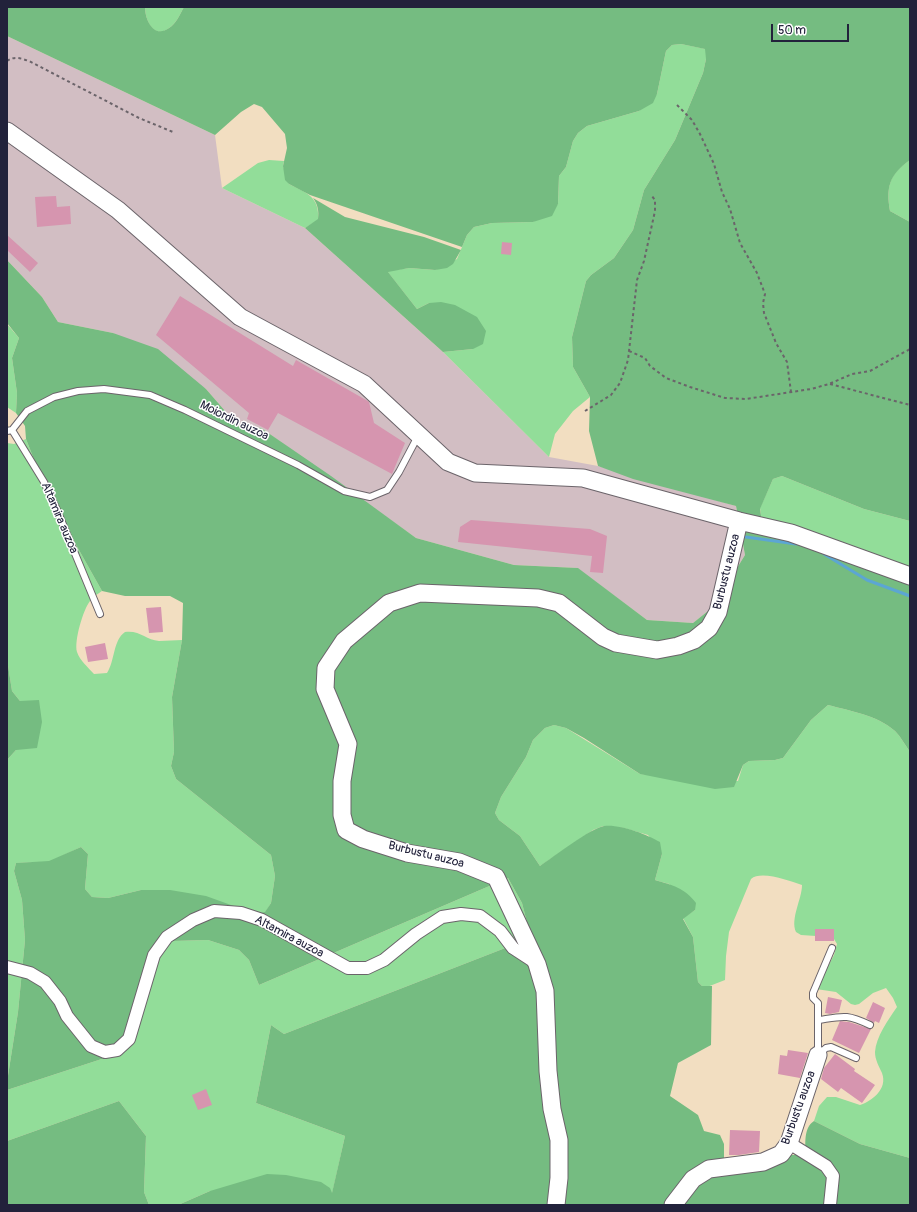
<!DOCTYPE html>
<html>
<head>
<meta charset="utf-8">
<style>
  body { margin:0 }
  #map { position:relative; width:917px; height:1212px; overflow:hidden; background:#f2dec1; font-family:Pangolin,sans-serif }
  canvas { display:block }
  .frame { position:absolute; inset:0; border:8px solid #22223b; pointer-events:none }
  .scale { position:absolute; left:771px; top:24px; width:78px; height:18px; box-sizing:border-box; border:2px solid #22223b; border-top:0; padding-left:5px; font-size:12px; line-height:14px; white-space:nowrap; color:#22223b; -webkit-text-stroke:3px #fff; paint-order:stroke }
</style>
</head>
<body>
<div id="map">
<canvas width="917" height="1212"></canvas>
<div class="frame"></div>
<div class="scale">50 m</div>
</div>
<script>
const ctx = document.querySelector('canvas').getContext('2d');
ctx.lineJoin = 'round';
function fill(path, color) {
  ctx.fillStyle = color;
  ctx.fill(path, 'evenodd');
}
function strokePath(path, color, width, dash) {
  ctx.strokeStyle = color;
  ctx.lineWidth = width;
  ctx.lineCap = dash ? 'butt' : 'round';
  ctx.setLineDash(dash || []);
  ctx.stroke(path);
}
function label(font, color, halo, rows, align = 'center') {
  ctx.font = font + ' Pangolin,sans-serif';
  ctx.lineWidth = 3;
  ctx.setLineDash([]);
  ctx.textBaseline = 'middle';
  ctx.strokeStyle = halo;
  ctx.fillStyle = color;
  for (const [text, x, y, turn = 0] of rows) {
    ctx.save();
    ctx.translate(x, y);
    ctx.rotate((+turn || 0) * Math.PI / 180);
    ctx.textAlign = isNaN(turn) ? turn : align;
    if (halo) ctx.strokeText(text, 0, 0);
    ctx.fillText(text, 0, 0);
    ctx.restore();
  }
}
fill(new Path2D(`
  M7 36 215 135 222 188 305 228 443 352 549 457 598 466 736 506 745 555 713 607 693 623 647 620 577 568 514 565 416 538 261 428 239 427 206 389 113 333 58 322 42 297 7 260Z`), '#d2bec3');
fill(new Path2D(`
  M145 7H184C180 14 176 24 169 28 154 40 145 20 145 7Z
  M681 44 706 49V59L703 73 675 140 644 190 633 230 614 258 591 275 586 281 572 337 573 367 590 397 573 411 555 434 549 457 443 352 473 349 429 303 417 309 387 271 409 268 435 270 457 259 467 235 474 227 492 223 533 222 558 204 559 176 566 167 573 141 578 133 587 126 639 111 657 94 666 51 672 45Z
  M269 160 284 161 283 166 289 184C307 193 320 197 318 220L305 228 222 188 258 163Z
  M910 160V222L890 211C886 187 889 174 910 160Z
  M7 324 19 338 12 358 17 393 16 413 7 407Z
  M26 439 48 495 102 591C98 594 93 596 90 601 83 610 74 641 77 652 80 661 88 667 94 674L107 673C115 661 113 640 125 632 140 630 146 640 159 641 167 641 175 640 182 640L172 697 174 752 171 766 176 779 271 855 275 876 271 903 265 913 256 914 141 890 108 898 92 897 85 889 88 854 81 847 49 862 16 863 14 871 22 900 25 940 18 1012 7 1082V760L16 750 20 701 12 691 7 659V443L14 444Z
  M782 476 864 509 910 521V573L762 522 760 508 773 479Z
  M828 705C850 711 877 715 895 731 901 737 905 745 910 752V1158L860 1144 814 1121 819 1106 827 1097H836L860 1105C872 1101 888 1089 882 1073 879 1066 875 1060 875 1052 876 1037 888 1020 897 1007L893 998 886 988 873 993 859 1004 855 1005 851 1004 836 992 816 989 834 955 837 944 834 939 831 937 801 935 796 932C790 919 802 899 802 885 790 881 761 870 751 879L729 932 726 956 725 980 707 987 702 986 698 982 693 937 683 918 695 910 669 884 655 880 662 854 648 835 624 828 603 826 593 830 540 866 520 836 499 820 495 813 501 797 526 757 533 740 545 728 554 725 566 728 640 774 738 781 743 765 749 761 775 760 783 758 811 720Z
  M508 878 522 903 531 938 284 1034 271 1025 256 1103 345 1136 332 1194 210 1191 178 1205H149L144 1192 146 1136 119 1101 7 1141V1090L114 1055 153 953 172 941 208 940 239 950 249 960 259 985Z`), '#92dd99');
fill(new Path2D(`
  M7 7H145C145 20 154 39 169 28 176 24 180 14 184 7H910V160C889 175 886 187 890 211L910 222V521L864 509 782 476 773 479 760 509 762 522 910 573V752C905 745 901 737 895 731 877 715 850 711 828 705L811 720 783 758 775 760 749 761 743 765 734 787 715 789 640 774 584 738 566 728 554 725 545 728 533 740 526 757 501 797 495 813 499 820 520 836 540 866C553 857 591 828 604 826 620 824 646 834 660 842L662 854 655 880C672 885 685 888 696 903L695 910 683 919 693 937 698 982 702 986H712L711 1045 678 1063 670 1096 698 1115 704 1131 720 1135 724 1144V1166L789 1155H805C806 1144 803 1128 814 1121L860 1144 910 1158V1205H178L210 1191 267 1174 286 1175 321 1182 330 1188 332 1193 345 1136 256 1103 271 1025 284 1034 531 938 522 903 508 878 259 985 249 960 239 950 208 940 172 941 160 945 132 1026 114 1055 7 1090V1082L18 1012 25 940 22 900 14 871 16 863 49 861 81 847 88 854 85 889 92 897 108 898 141 890H170L206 896 256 914 265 912 271 903 275 876 271 855 176 779 171 766 174 752 172 697 182 640 183 603 170 596H125L102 591 48 495 26 439 25 426 16 413 17 393 12 358 19 338 7 323V260L42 297 58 322 113 333 158 349 206 389 239 427 261 428 331 476 416 538 514 565 578 568 647 620 693 623 713 607 745 555 736 506 633 479 598 466 589 431 590 397 573 367 572 337 586 281 591 275 614 258 633 230 644 190 675 140 703 73 706 59 705 49 681 44 672 45 666 51 657 94 653 103 639 111 587 126 578 133 573 141 566 167 559 176 558 204 552 216 533 222 492 223 474 227 467 235 462 247 310 195 289 184 285 180 283 166 287 148 285 134 262 107 254 104 241 112 215 135 7 36Z
  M313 198 345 217 424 237 461 250 453 264 447 268 435 270 409 268 388 272 417 309 429 303 441 302 455 305 477 317 486 331 483 344 473 349 443 352 305 228 318 219C319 211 318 205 313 198Z
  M7 659 12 691 20 701 39 700 42 722 37 748 16 750 7 760Z
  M119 1101 146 1136 144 1192 149 1205H7V1141Z`), '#75bc81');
strokePath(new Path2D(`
  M746 537 796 544
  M824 554 867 580 910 596`), '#5ca6d3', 3);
fill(new Path2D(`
  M56 196 57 207 70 206 71 224 37 227 35 197Z
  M7 235 38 263 30 272 7 250Z
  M502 242 512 243 511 255 501 254Z
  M180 296 293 366 296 360 366 400 369 402 374 423 405 443 392 474 278 413 268 430 247 419 249 413 156 335Z
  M471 520 590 529 607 536 603 573 590 572 592 556 458 542 460 527Z
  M161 607 163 632 149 633 146 608Z
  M105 643 108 659 88 662 85 647Z
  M815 929H834V941H815Z
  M828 997 842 1000 839 1012 830 1014 825 1013Z
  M873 1002 885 1008 879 1023 875 1021 874 1023 866 1018Z
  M840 1021 849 1022 871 1029 859 1053 832 1040Z
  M788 1050 808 1053 800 1078 778 1074 780 1055 787 1056Z
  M835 1054 855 1069 854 1071 875 1085 862 1103 841 1088 838 1092 821 1079 824 1068Z
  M206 1089 212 1105 198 1110 192 1095Z
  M730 1130 760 1131 759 1152 739 1155H729Z`), '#d695af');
const lane = new Path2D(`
  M12 430 27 411 54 397 78 391 104 389 150 395 185 410 298 465 344 491 370 497 387 490 399 472 418 436
  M7 431 12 430 44 482 57 510 100 614
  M819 1020C844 1016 846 1014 870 1025
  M818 1053V1003L813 998V993L832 948
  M819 1054 826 1048 831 1047 856 1058`);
const street = new Path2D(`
  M7 967 30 973 45 982 60 1001 67 1016 91 1046 105 1052 117 1050 129 1039 154 955 167 937 193 920 214 911 241 913 262 920 348 968H367L384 960 416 934 442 917 461 914 480 916 500 931 513 948 536 963
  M789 1143 826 1166 833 1176 830 1205`);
const secondary = new Path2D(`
  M7 131 118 210 240 317 364 384 448 462 475 473 583 478 739 521 791 533 910 576
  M556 1205 559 1178V1140L552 1109 548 1071 545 991 537 964 496 877 459 862 407 853 363 839 346 830 342 815V781L348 744 325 689 326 668 344 641 389 603 420 593 538 598 559 603 603 637 616 643 657 650 678 646 694 640 709 628 718 612 739 521
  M673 1205 693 1179 709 1169 763 1162 781 1154 789 1143 818 1055`);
strokePath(lane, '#6b646a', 8);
strokePath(street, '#6b646a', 14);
strokePath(secondary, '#6b646a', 19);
strokePath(new Path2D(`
  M7 61C14 56 20 58 29 61L139 118 173 132
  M677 105 692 120 700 134 714 164 722 192 730 209 740 243 757 273 765 294 763 303 764 313 776 343 787 362 791 392
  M629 351 645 358 650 366 666 378 690 387 725 398 746 399 811 389 829 384 852 374 870 371 910 349
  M830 384 910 405
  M585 411 611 395 620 383 628 360 637 280 644 261 655 211V200L651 195`), '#6b646a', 2, [3, 3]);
strokePath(lane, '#fff', 6);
strokePath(street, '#fff', 12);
strokePath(secondary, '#fff', 17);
label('12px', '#22223b', '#fff', [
  ["Moiordin auzoa",234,421,26],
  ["Altamira auzoa",59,518,67],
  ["Burbustu auzoa",727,572,-76],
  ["Burbustu auzoa",426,855,14],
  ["Altamira auzoa",289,937,28],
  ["Burbustu auzoa",799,1108,-70]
]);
</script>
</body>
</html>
